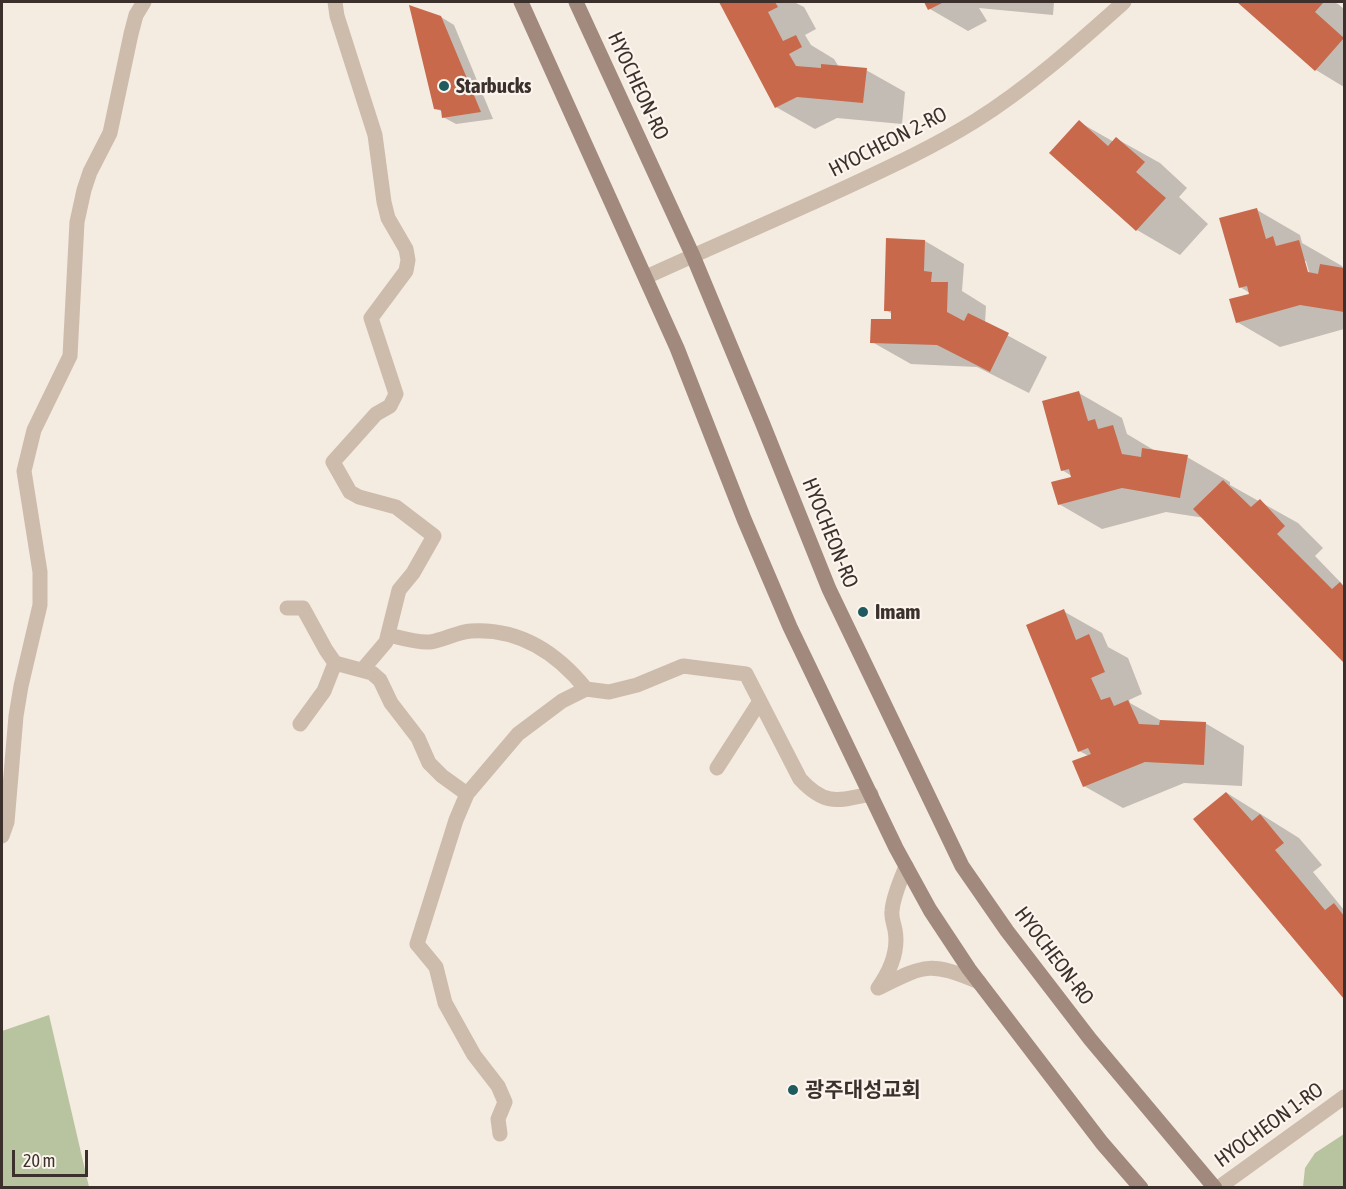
<!DOCTYPE html>
<html>
<head>
<meta charset="utf-8">
<style>
  body { margin:0 }
  #map { position:relative; width:1346px; height:1189px; overflow:hidden; background:#f4ebe1; font-family:"Asap Condensed",sans-serif }
  canvas { display:block }
  .frame { position:absolute; inset:0; border:3px solid #3b302b; pointer-events:none }
  .scale { position:absolute; left:12px; top:1150px; width:76px; height:27px; box-sizing:border-box; border:3px solid #3b302b; border-top:0; padding-left:8px; font-size:18px; line-height:21px; white-space:nowrap; color:#3b302b; -webkit-text-stroke:4px #fbf5ee; paint-order:stroke }
</style>
</head>
<body>
<div id="map">
<canvas width="1346" height="1189"></canvas>
<div class="frame"></div>
<div class="scale">20 m</div>
</div>
<script>
const ctx = document.querySelector('canvas').getContext('2d');
ctx.lineJoin = 'round';
function fill(path, color) {
  ctx.fillStyle = color;
  ctx.fill(path, 'evenodd');
}
function strokePath(path, color, width, dash) {
  ctx.strokeStyle = color;
  ctx.lineWidth = width;
  ctx.lineCap = dash ? 'butt' : 'round';
  ctx.setLineDash(dash || []);
  ctx.stroke(path);
}
function label(font, color, halo, rows, align = 'center') {
  ctx.font = font + ' "Asap Condensed","Noto Sans KR",sans-serif';
  ctx.lineWidth = 4.5;
  ctx.setLineDash([]);
  ctx.textBaseline = 'middle';
  ctx.strokeStyle = halo;
  ctx.fillStyle = color;
  for (const [text, x, y, turn = 0] of rows) {
    ctx.save();
    ctx.translate(x, y);
    ctx.rotate((+turn || 0) * Math.PI / 180);
    ctx.textAlign = isNaN(turn) ? turn : align;
    if (halo) ctx.strokeText(text, 0, 0);
    ctx.fillText(text, 0, 0);
    ctx.restore();
  }
}
fill(new Path2D(`
  M49 1015 89 1187H2V1031Z
  M1344 1134V1187H1303L1305 1168 1315 1153Z`), '#b8c4a0');
fill(new Path2D(`
  M721 2H794L804 7 816 29 805 35 811 45 834 59 839 67 866 70 905 92 902 124 837 118 815 129 776 107Z
  M926 2H1054L1053 15 979 8 987 21 968 31 930 9Z
  M1239 2H1334L1338 4 1344 9V87L1316 70Z
  M441 17 454 25 493 119 456 124 443 117V112L435 108Z
  M1079 122 1114 142 1117 139 1160 163 1187 188 1179 197 1208 224 1180 255 1137 230 1051 153Z
  M1257 210 1300 235 1302 243 1342 266 1344 270V329L1280 347 1237 322 1253 295 1240 287ZM1303 261H1306L1311 279 1308 280Z
  M925 241 964 264 962 291 986 306 985 323 1047 357 1029 393 977 367 911 364 872 342 893 321V314L885 310Z
  M1079 393 1122 418 1127 434 1157 452 1187 457 1230 482V485L1298 523 1323 548 1315 556 1344 586V661L1205 518 1166 512 1102 529 1059 504 1075 478 1062 470Z
  M1063 611 1102 633 1108 647 1128 658 1142 694 1129 700 1130 703 1162 721 1205 723 1244 746 1242 786 1184 783 1123 808 1084 786 1089 756 1079 751Z
  M1227 793 1299 838 1322 865 1313 872 1344 910V997L1196 819Z`), '#0003');
fill(new Path2D(`
  M719 2H775L778 7 768 12 783 41 796 35 802 47 789 54 796 66 821 68V64L867 68 863 103 797 97 775 108Z
  M924 2H944L928 10Z
  M1237 2H1322L1323 3 1315 12 1344 38 1315 71Z
  M409 5 441 16 481 112 442 118 441 110 434 109Z
  M1079 120 1108 146 1116 137 1145 162 1136 172 1166 198 1136 231 1049 153Z
  M1257 208 1266 239 1273 236 1276 246 1299 240 1308 272 1318 274 1320 264 1344 268V312L1300 305 1236 323 1229 299 1249 294 1247 286 1239 288 1219 218Z
  M886 238 925 240 924 271 932 272 931 282H948L947 312 964 321 968 313 1009 333 990 372 937 345 870 343 871 319H891V311H884Z
  M1079 391 1088 421 1095 419 1098 429 1113 425 1122 454 1141 457 1142 448 1188 455 1180 498 1122 488 1058 505 1051 482 1071 477 1069 469 1061 471 1042 401Z
  M1223 480 1251 507 1260 499 1285 526 1277 534 1332 589 1340 582 1344 587V663L1193 509Z
  M1064 609 1076 640 1089 634 1105 672 1091 678 1101 700 1110 697 1114 706 1128 700 1139 724 1159 725 1160 720 1206 722 1204 765 1145 762 1083 787 1072 761 1091 754 1088 748 1078 752 1026 625Z
  M1226 792 1252 821 1260 814 1284 843 1275 850 1325 910 1334 903 1344 916V999L1193 819Z`), '#c8694b');
strokePath(new Path2D(`
  M335 2 337 16 375 135 384 202 388 218 406 249 408 260 406 271 371 318 396 394 390 406 376 414 333 462 350 492 359 497 396 507 434 536 413 573 399 590 386 642 363 669
  M287 608H303L326 650 335 663 372 673 380 680 391 703 418 738 429 763 442 776 467 794
  M389 635C401 638 418 643 430 642 444 640 457 632 471 631 520 628 557 653 586 689
  M300 724 324 691 335 663
  M717 768 760 701
  M2 836 7 822 16 716 21 686 40 605V572L24 471 34 430 70 356 77 222 84 190 90 172 110 133 131 34 136 15 144 2
  M906 866C901 880 893 896 892 911 891 918 894 924 895 930 899 951 890 971 878 988 925 965 929 961 979 982
  M500 1134 498 1119 505 1102 498 1086 474 1055 445 1003 436 967 417 944 456 820 467 794 518 734 562 701 586 689 609 692 637 685 683 666 746 674 800 779C825 806 837 801 871 794`), '#cdbbac', 15);
strokePath(new Path2D(`
  M646 277C714 246 782 217 849 186 892 166 935 146 975 121 1028 88 1077 44 1124 2
  M1218 1188 1344 1097`), '#cdbbac', 15);
strokePath(new Path2D(`
  M521 2 677 348 744 519 790 627 896 848 930 910 969 969 1102 1143 1141 1188
  M576 2 693 256 762 422 829 589 962 866 1007 931 1090 1039 1215 1188`), '#a18a7d', 15);
for (const [x, y, r, color] of [
  [444,86,6,"#1f5a5e"],
  [863,612,6,"#1f5a5e"],
  [793,1090,6,"#1f5a5e"]
]) {
  const dot = new Path2D();
  dot.arc(x, y, r, 0, 2 * Math.PI);
  ctx.fillStyle = color;
  ctx.fill(dot);
  strokePath(dot, '#fbf5ee', 2);
}
label('bold 21px', '#3b302b', '#fbf5ee', [
  ["Starbucks",456,86],
  ["Imam",875,612],
  ["광주대성교회",805,1090]
], 'left');
label('21px', '#3b302b', '#fbf5ee', [
  ["HYOCHEON-RO",638,86,65],
  ["HYOCHEON 2-RO",888,142,-27],
  ["HYOCHEON-RO",830,533,68],
  ["HYOCHEON-RO",1054,956,53],
  ["HYOCHEON 1-RO",1269,1125,-36]
]);
</script>
</body>
</html>
